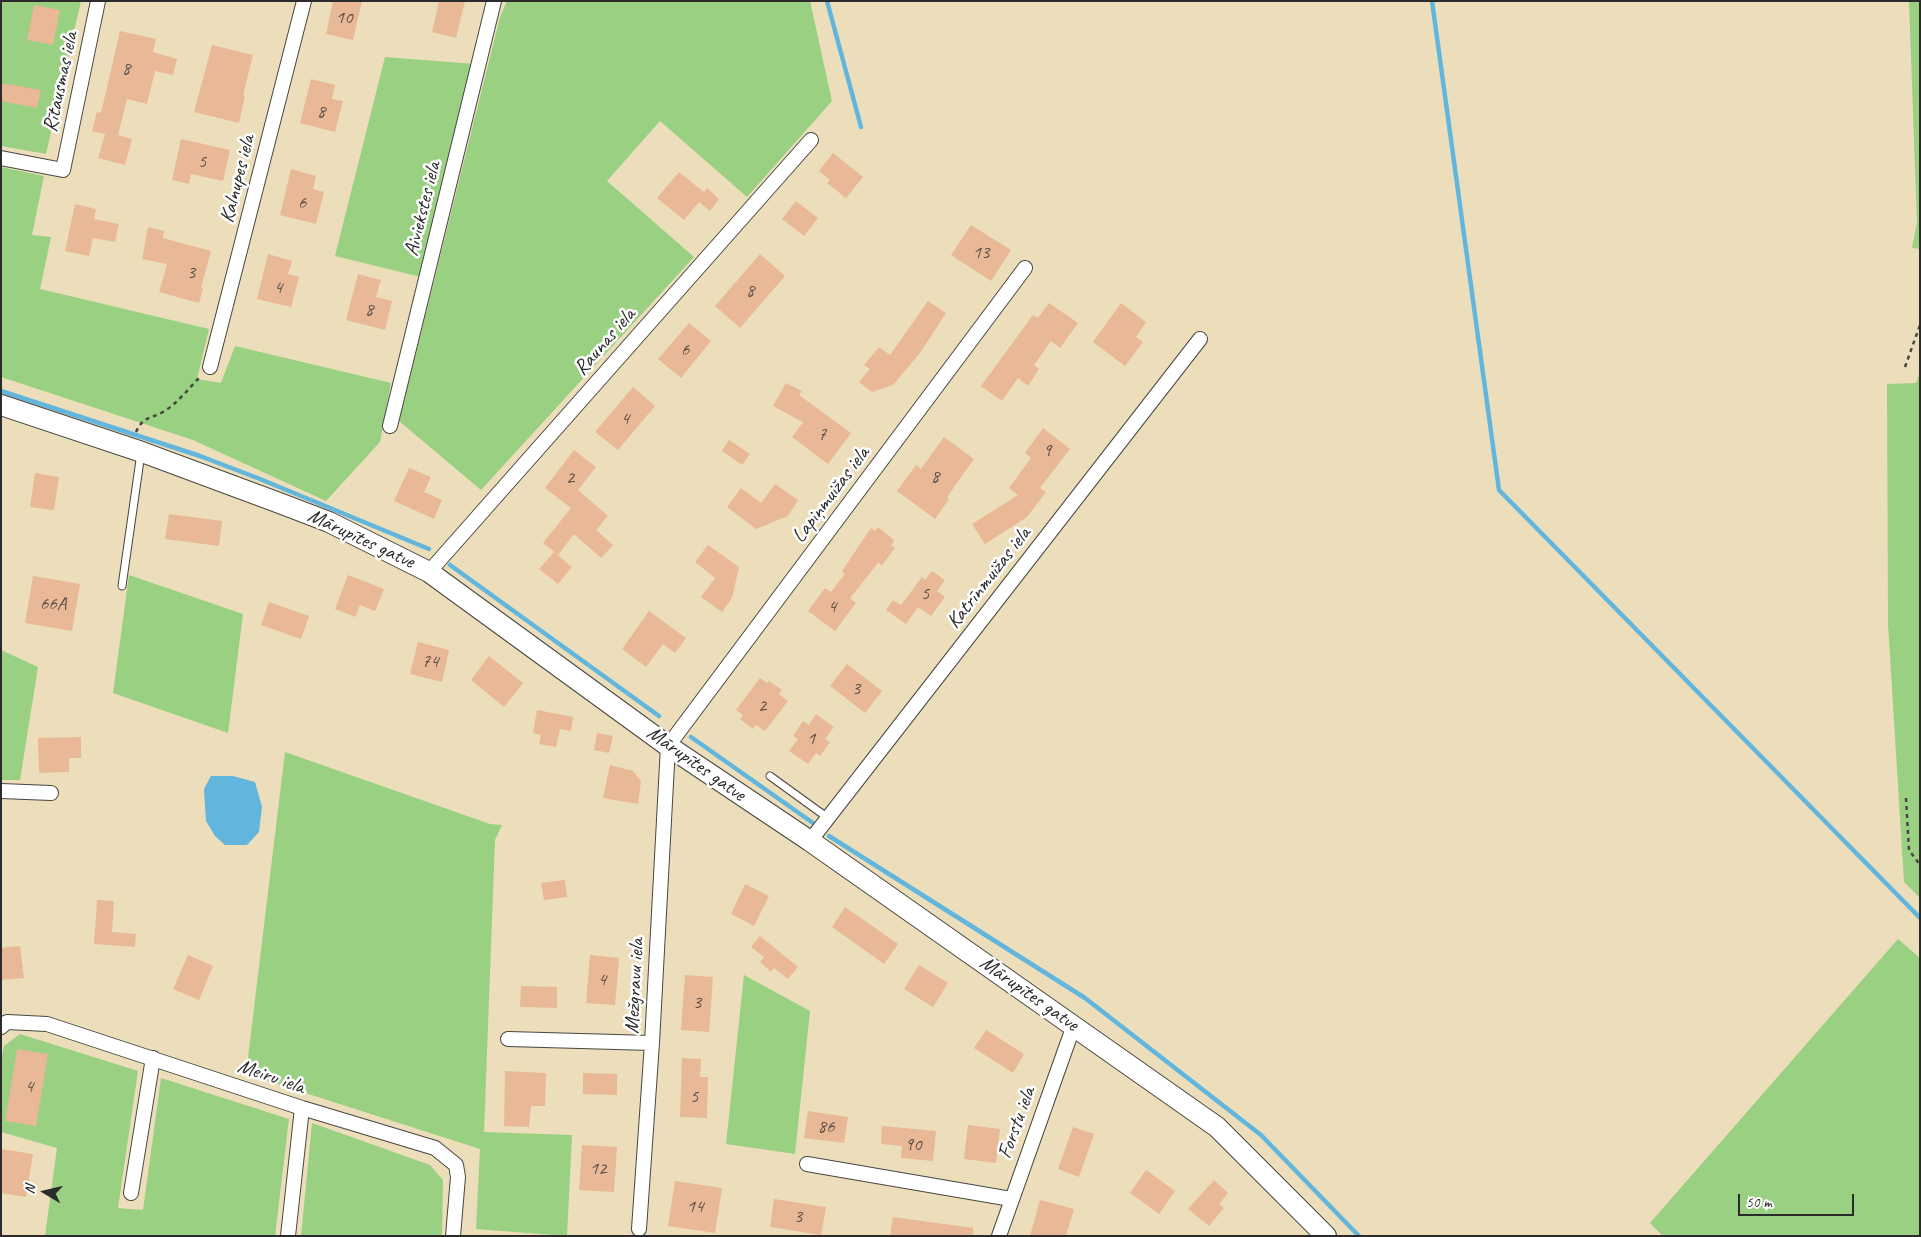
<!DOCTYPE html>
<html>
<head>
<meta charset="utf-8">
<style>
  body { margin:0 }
  #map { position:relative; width:1921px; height:1237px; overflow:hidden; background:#ecdeba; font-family:Caveat,sans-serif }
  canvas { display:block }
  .frame { position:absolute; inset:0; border:2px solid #2b2b2b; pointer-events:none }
  .north { position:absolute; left:20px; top:1167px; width:50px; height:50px; -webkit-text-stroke:4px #fff; paint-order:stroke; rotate:279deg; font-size:14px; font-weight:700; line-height:20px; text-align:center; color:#2b2b2b }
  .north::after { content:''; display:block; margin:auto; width:18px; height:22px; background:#2b2b2b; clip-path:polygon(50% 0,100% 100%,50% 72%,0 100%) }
  .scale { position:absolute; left:1738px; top:1194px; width:116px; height:22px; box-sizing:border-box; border:2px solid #2b2b2b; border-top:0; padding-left:6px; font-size:15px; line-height:18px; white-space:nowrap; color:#2b2b2b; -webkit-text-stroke:4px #fff; paint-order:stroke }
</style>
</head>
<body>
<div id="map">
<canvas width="1921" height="1237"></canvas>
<div class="frame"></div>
<div class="north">N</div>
<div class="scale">50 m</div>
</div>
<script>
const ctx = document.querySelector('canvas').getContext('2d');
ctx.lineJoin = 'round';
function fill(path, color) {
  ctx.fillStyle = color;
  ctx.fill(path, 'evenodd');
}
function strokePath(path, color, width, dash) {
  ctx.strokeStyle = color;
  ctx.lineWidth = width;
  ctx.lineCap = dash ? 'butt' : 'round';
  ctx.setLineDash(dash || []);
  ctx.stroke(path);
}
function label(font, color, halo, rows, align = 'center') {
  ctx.font = font + ' Caveat,sans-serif';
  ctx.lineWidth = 5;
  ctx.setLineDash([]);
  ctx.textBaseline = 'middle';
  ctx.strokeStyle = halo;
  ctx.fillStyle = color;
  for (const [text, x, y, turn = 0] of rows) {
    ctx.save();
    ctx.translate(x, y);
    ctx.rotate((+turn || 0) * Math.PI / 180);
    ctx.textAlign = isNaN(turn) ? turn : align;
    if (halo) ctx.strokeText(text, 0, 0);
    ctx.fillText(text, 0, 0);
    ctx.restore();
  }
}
fill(new Path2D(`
  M1 1H81L46 154 1 146Z
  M507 1H810L832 101 747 197 660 121 607 181 694 257 481 490 399 421 500 17Z
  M1909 1H1920V249L1912 248 1917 223Z
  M385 57 475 64 421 277 335 256Z
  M1 167 44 176 32 235 51 237 40 289 209 329 197 379 221 383 235 346 391 383 380 442 326 501 193 440 1 377Z
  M1920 372V898L1904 882 1888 624 1887 384 1916 383Z
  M129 575 243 614 228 733 113 693Z
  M1 650 38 667 20 780H1Z
  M285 752 490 824 502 825 495 840 484 1132 572 1135 567 1236 476 1229 480 1149 246 1074Z
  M1898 939 1920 958V1236H1663L1650 1223Z
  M744 975 810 1011 795 1154 726 1144Z
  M20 1034 138 1071 118 1208 143 1210 161 1078 289 1119 275 1236H45L57 1148 1 1132V1059L4 1046Z
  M312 1123 430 1165 443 1180 442 1236H301Z`), '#99d082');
fill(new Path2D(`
  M211 776H233L255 782 262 807 259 832 247 845H225L215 836 206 821 204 789Z`), '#62b6de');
strokePath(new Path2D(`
  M827 1 861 127
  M1432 1 1499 490 1920 918
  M1 391 200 456 260 479 429 549
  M450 565 659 716
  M691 737 813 823
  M829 836 1085 998 1261 1135 1359 1236`), '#62b6de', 4.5);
fill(new Path2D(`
  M333 1H362L353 40 326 34Z
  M439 1H465L456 38 432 32Z
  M34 5 60 10 53 45 27 40Z
  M120 31 156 39 153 52 177 59 173 75 155 71 147 104 127 99 118 135 132 139 125 165 98 158 105 134 92 131 97 112 101 113Z
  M212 45 253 55 243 95 245 96 239 123 194 112Z
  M311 79 335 85 332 99 343 101 335 132 300 123Z
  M1 83 41 90 37 108 1 101Z
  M181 139 230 150 223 181 191 174 189 184 172 180Z
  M833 153 863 177 846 198 827 183 830 180 819 171Z
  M291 169 316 176 313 189 324 192 316 224 280 215Z
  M679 172 704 192 707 188 719 199 710 211 699 202 684 220 657 198Z
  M796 201 818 218 804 236 782 219Z
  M75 204 96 209 94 219 119 224 115 242 93 238 89 256 65 251Z
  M971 225 1011 250 991 281 951 255Z
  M148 227 164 231 163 238 211 251 201 288H203L199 303 159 292 167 264 142 259Z
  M268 254 292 261 288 274 299 277 291 307 257 299Z
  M760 254 785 276 740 328 715 306Z
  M358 274 381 280 376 297 392 301 385 330 346 320Z
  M928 301 946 313 920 353 893 385 872 392 859 382 870 369 864 365 879 347 890 355Z
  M1049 303 1078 323 1060 348 1051 341 1034 365 1039 369 1028 386 1018 378 1002 401 981 386 1033 315 1038 318Z
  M1121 303 1146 322 1136 337 1143 342 1125 366 1093 342Z
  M689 323 711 341 681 378 658 359Z
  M786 383 802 391 799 395 851 433 828 464 792 437 803 422 773 406Z
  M633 387 655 406 618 450 595 432Z
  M1043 428 1070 449 1040 488 1046 492 1027 517 985 544 972 524 1018 495 1009 488 1031 458 1025 453Z
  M944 437 974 459 947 497 949 499 935 519 897 491 916 465 921 469Z
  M729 440 750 454 742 465 722 451Z
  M574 450 596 467 578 490 608 516 596 530 613 545 601 558 574 534 558 555 543 543 571 508 545 488Z
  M409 468 431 477 424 492 442 500 434 519 394 501Z
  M35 473 59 477 54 510 30 507Z
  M775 484 798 500 788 516 756 529 727 507 741 488 761 503Z
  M169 514 222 521 219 546 165 539Z
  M878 527 894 540 891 546 895 548 882 565 878 563 850 598 856 603 835 631 808 611 825 588 831 592 845 574 842 571 871 528 875 531Z
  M708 545 739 567 732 598 722 612 701 597 715 578 695 562Z
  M554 552 572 567 558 584 539 569Z
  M932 571 945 580 937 591 945 597 931 616 918 607 906 624 886 610 893 600 901 605 922 577 925 580Z
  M348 575 384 589 375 611 360 605 355 617 335 609Z
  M33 576 80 584 72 631 25 623Z
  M269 602 309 616 301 639 261 625Z
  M649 611 686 638 675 653 663 644 646 667 622 649Z
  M418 642 449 650 442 682 410 674Z
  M489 656 523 683 504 707 471 680Z
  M847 664 882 691 865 713 830 686Z
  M760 678 767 683 769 681 782 690 779 694 788 701 765 731 756 725 753 729 740 719 743 715 736 710Z
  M537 710 573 717 571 731 560 729 556 747 539 744 541 735 533 733Z
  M816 714 834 727 825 739 830 742 820 756 816 753 808 764 789 751 798 739 793 736 803 721 809 725Z
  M597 733 613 736 609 753 594 750Z
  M81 737V758H69V772L39 773 38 738Z
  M610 765 633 771 641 781 638 804 603 798Z
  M565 880 567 897 544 900 541 883Z
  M745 884 769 896 754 926 731 914Z
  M97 900 114 901 112 932 136 934 135 947 94 944Z
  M845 907 898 944 884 964 832 927Z
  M760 936 798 967 788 979 774 968 771 972 760 962 764 957 751 947Z
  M20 946 24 978 1 980V948Z
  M188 955 213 966 199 1000 173 989Z
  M590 955 619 958 615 1005 586 1003Z
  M919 965 948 983 933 1007 904 989Z
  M685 975 713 977 709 1032 681 1030Z
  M521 986 557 987V1008L520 1007Z
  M986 1030 1024 1054 1013 1073 974 1048Z
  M17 1049 48 1054 36 1126 5 1121Z
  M682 1058 701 1059 700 1077H708L707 1118 680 1117Z
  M505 1071 546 1073 545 1106H531L529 1127 504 1126Z
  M583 1073 617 1074V1095L583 1094Z
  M808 1111 848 1117 844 1143 804 1138Z
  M968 1125 1000 1129 996 1163 964 1159Z
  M882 1126 936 1131 933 1161 901 1158 902 1146 881 1144Z
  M1073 1127 1094 1134 1079 1177 1058 1169Z
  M582 1145 617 1147 614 1192 579 1190Z
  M1 1149 33 1154 26 1197 1 1193Z
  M1146 1170 1175 1191 1159 1214 1130 1193Z
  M1214 1180 1228 1193 1219 1204 1224 1208 1209 1226 1188 1209Z
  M675 1181 722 1188 715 1233 668 1226Z
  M774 1199 826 1207 821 1235 770 1227Z
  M1040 1200 1074 1209 1066 1236H1030Z
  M893 1217 973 1228V1236H890Z`), '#e9b897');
const lane = new Path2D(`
  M122 586 141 453
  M770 776 828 818`);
const street = new Path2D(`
  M1 158 63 170 98 1
  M210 367 304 1
  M390 426 494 1
  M429 572 811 140
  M1 791 51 793
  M810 841 1200 339
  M1 1027 7 1022 47 1024 302 1108 435 1148 456 1165 458 1177 453 1236
  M508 1039 652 1043
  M807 1164 1011 1199
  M131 1193 153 1058
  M639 1229 652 1043 668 746 1025 268
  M288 1236 302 1108
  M999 1236 1074 1025`);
const secondary = new Path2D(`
  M1 405 142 452 282 504 329 522 429 572 668 746 810 841 1217 1127 1326 1236`);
strokePath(lane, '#484640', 9);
strokePath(street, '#484640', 16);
strokePath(secondary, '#484640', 22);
strokePath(new Path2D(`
  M1905 367 1920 325
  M136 432C143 416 151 419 163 412 177 404 189 388 200 377
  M1906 798 1909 850 1920 865`), '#484640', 2.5, [4, 4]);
strokePath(lane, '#fff', 7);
strokePath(street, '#fff', 14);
strokePath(secondary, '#fff', 20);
label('19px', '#5a4e46', null, [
  ["10",344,18],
  ["8",126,69],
  ["8",321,112],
  ["5",202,162],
  ["6",302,203],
  ["13",981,253],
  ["3",191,273],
  ["4",278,288],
  ["8",750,291],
  ["8",369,310],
  ["6",685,350],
  ["4",625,419],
  ["7",822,435],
  ["9",1047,451],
  ["8",935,477],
  ["2",570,478],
  ["5",925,594],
  ["66A",53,604],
  ["4",832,607],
  ["74",430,662],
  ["3",856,689],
  ["2",762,706],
  ["1",811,739],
  ["4",602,980],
  ["3",697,1003],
  ["4",29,1087],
  ["5",694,1097],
  ["86",826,1127],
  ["90",913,1145],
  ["12",598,1169],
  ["14",695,1207],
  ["3",798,1217]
]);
label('21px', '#2b2b2b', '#fff', [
  ["Rītausmas iela",61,82,-78],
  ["Kalnupes iela",238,179,-76],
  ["Aiviekstes iela",423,209,-76],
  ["Raunas iela",605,342,-49],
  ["Lapiņmuižas iela",831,495,-53],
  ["Mārupītes gatve",361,539,25],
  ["Katrīnmuižas iela",989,578,-52],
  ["Mārupītes gatve",696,764,35],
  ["Mežgravu iela",635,986,-87],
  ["Mārupītes gatve",1029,994,35],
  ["Meiru iela",271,1077,19],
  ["Forstu iela",1017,1123,-70]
]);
</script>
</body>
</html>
